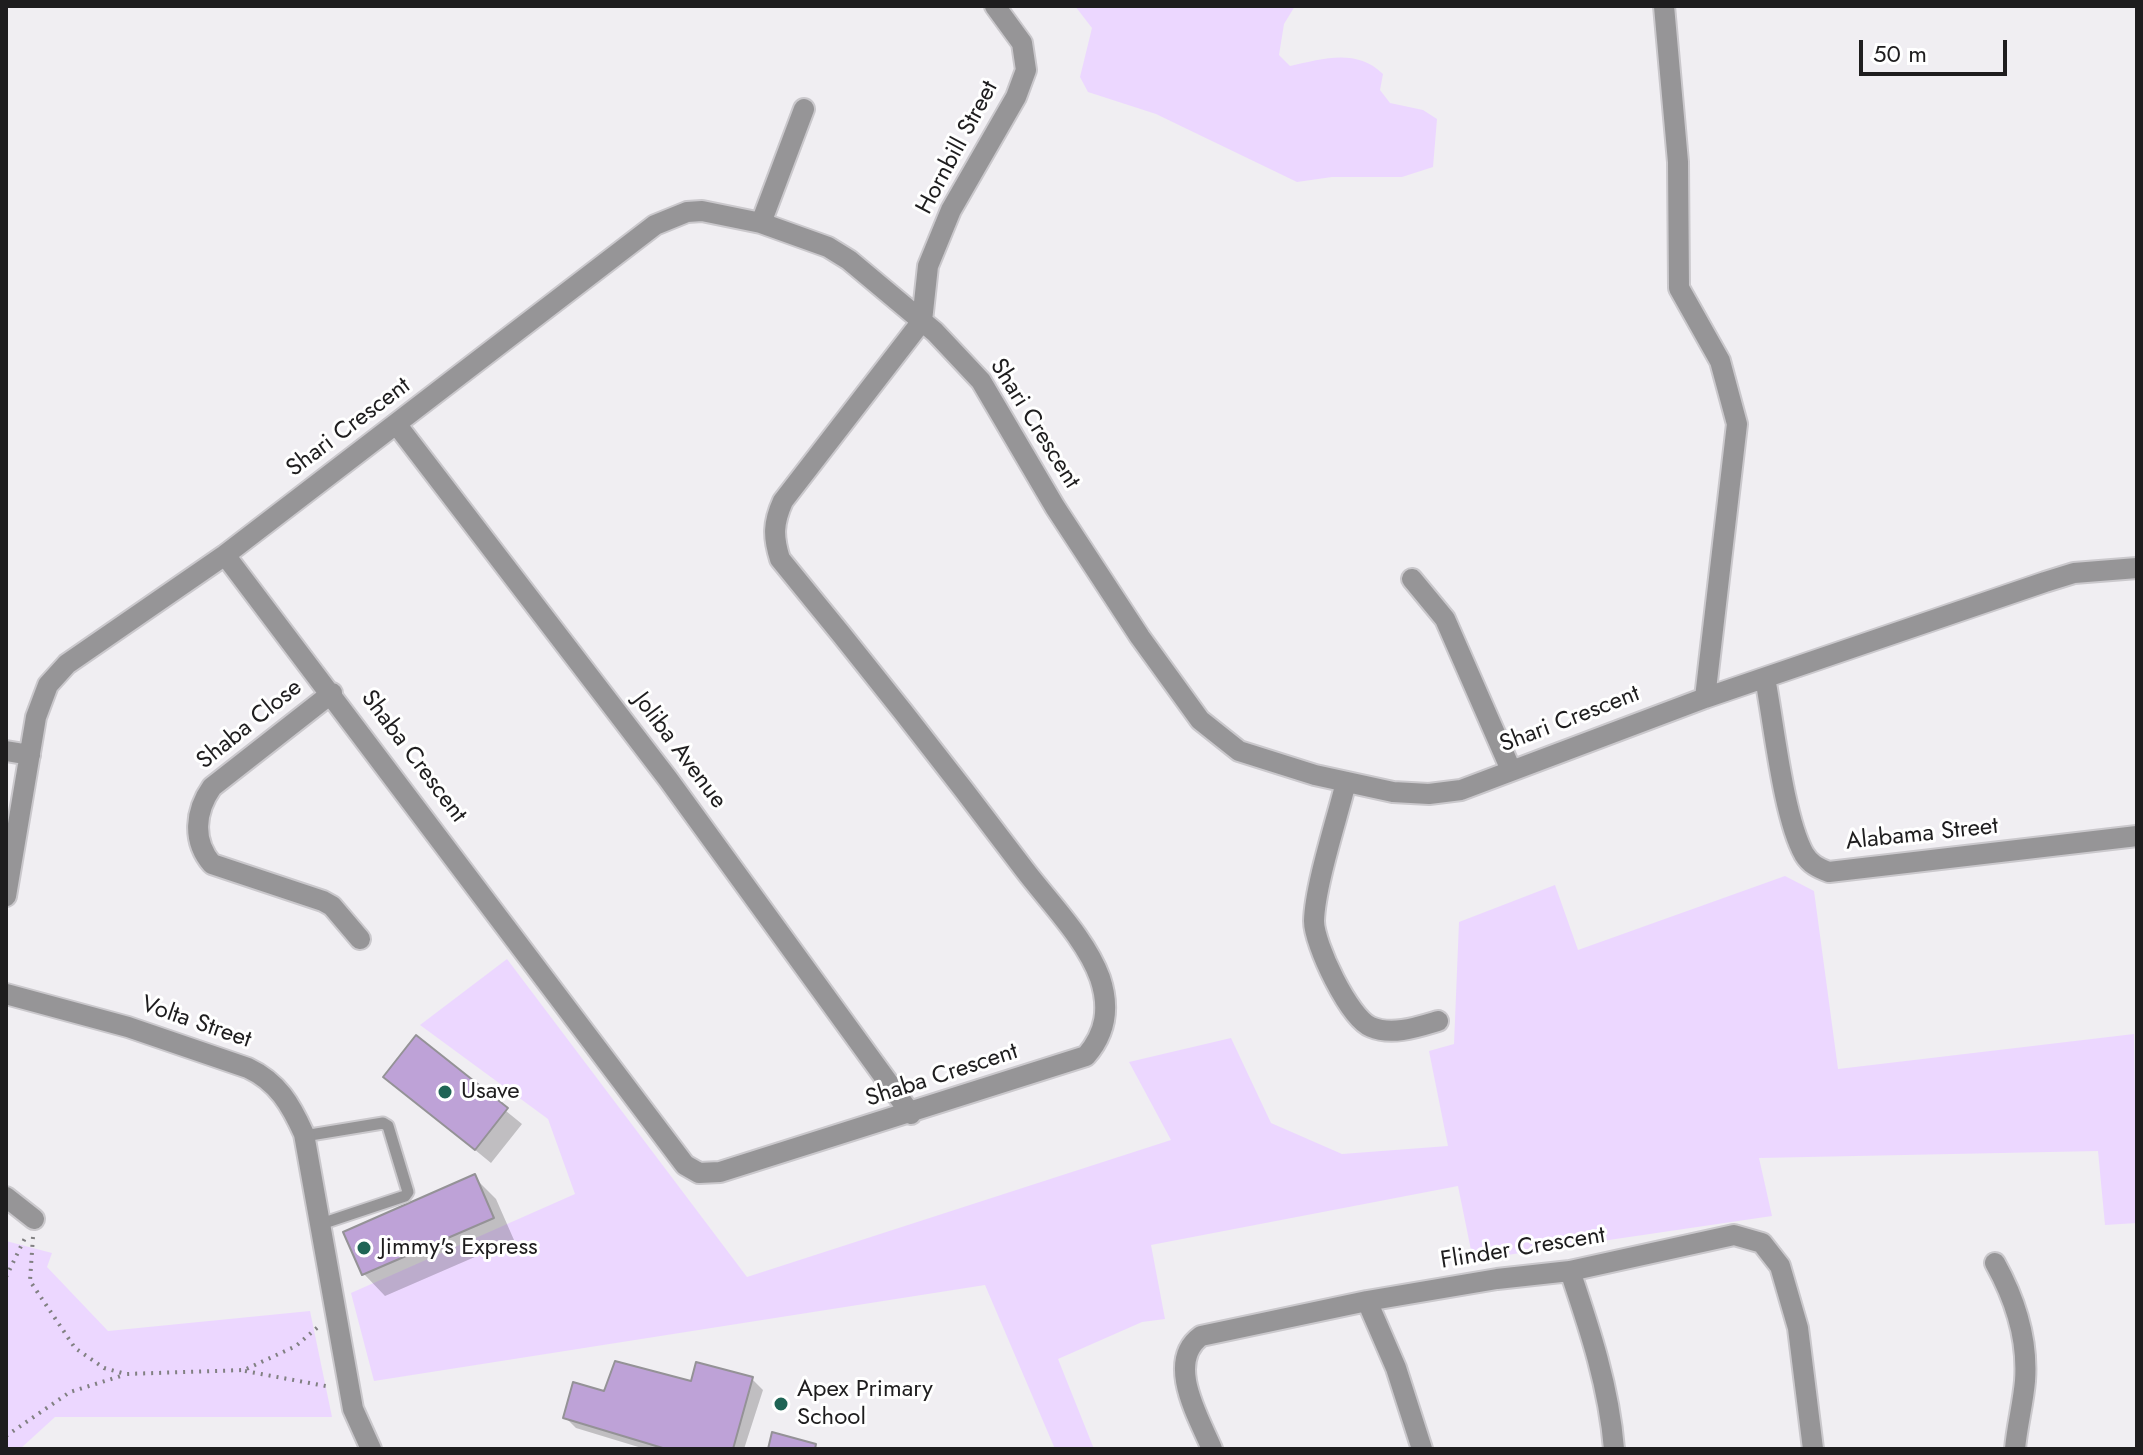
<!DOCTYPE html>
<html>
<head>
<meta charset="utf-8">
<style>
  body { margin:0 }
  #map { position:relative; width:2143px; height:1455px; overflow:hidden; background:#f0eef2; font-family:Jost,sans-serif }
  canvas { display:block }
  .frame { position:absolute; inset:0; border:8px solid #1e1d1e; pointer-events:none }
  .scale { position:absolute; left:1859px; top:40px; width:148px; height:36px; box-sizing:border-box; border:4px solid #1e1d1e; border-top:0; padding-left:10px; font-size:24px; line-height:28px; white-space:nowrap; color:#1e1d1e; -webkit-text-stroke:6px #fff; paint-order:stroke }
</style>
</head>
<body>
<div id="map">
<canvas width="2143" height="1455"></canvas>
<div class="frame"></div>
<div class="scale">50 m</div>
</div>
<script>
const ctx = document.querySelector('canvas').getContext('2d');
ctx.lineJoin = 'round';
function fill(path, color) {
  ctx.fillStyle = color;
  ctx.fill(path, 'evenodd');
}
function strokePath(path, color, width, dash) {
  ctx.strokeStyle = color;
  ctx.lineWidth = width;
  ctx.lineCap = dash ? 'butt' : 'round';
  ctx.setLineDash(dash || []);
  ctx.stroke(path);
}
function label(font, color, halo, rows, align = 'center') {
  ctx.font = font + ' Jost,sans-serif';
  ctx.lineWidth = 6;
  ctx.setLineDash([]);
  ctx.textBaseline = 'middle';
  ctx.strokeStyle = halo;
  ctx.fillStyle = color;
  for (const [text, x, y, turn = 0] of rows) {
    ctx.save();
    ctx.translate(x, y);
    ctx.rotate((+turn || 0) * Math.PI / 180);
    ctx.textAlign = isNaN(turn) ? turn : align;
    if (halo) ctx.strokeText(text, 0, 0);
    ctx.fillText(text, 0, 0);
    ctx.restore();
  }
}
fill(new Path2D(`
  M1075 6H1295L1284 24 1279 55 1290 66C1323 59 1356 48 1383 74L1380 90 1390 103 1423 110 1437 119 1433 167 1402 177H1332L1297 182 1156 114 1088 92 1080 77 1092 28Z
  M1785 876 1814 891 1838 1069 2134 1034 2137 1223 2105 1225 2098 1151 1759 1158 1772 1216 1473 1260 1458 1186 1151 1245 1165 1319 1142 1322 1058 1359 1094 1449H1055L985 1285 374 1381 351 1293 575 1194 548 1119 420 1025 507 959 747 1277 1171 1140 1129 1062 1231 1038 1271 1123 1342 1154 1448 1146 1429 1051 1454 1044 1459 922 1555 885 1578 950Z
  M6 1241 52 1253 47 1267 108 1331 310 1311 332 1417H55L20 1449H6Z`), '#ecd7ff');
fill(new Path2D(`
  M416 1038 522 1124 491 1163 385 1076Z
  M474 1177 496 1199 514 1240 385 1296 364 1274Z
  M752 1379 763 1390 744 1449H645L576 1428 565 1417 605 1393Z`), '#0003');
const building = new Path2D(`
  M416 1035 508 1108 475 1150 383 1077Z
  M475 1174 494 1218 362 1275 343 1232Z
  M615 1361 691 1381 696 1362 753 1377 733 1449H666L563 1418 573 1382 604 1391Z
  M772 1432 816 1444 815 1449H768Z`);
fill(building, '#bea2d7');
strokePath(building, '#949296', 2);
const service = new Path2D(`
  M304 1136 383 1123 388 1126 408 1192 405 1196 321 1224`);
const minor = new Path2D(`
  M1664 6 1678 162 1679 288 1720 361 1737 424 1705 698
  M761 223 804 109
  M397 425 668 779 911 1114
  M225 555 685 1165 699 1173 720 1172 1086 1056C1106 1033 1110 1008 1100 978 1086 939 1049 902 1024 869 945 764 864 661 780 559 773 537 773 523 783 501L922 321 928 266 951 210 1016 97 1026 70 1022 43 995 6
  M1412 579 1445 619 1511 770
  M1765 678C1774 724 1783 816 1804 854 1810 864 1818 868 1829 872L2137 836
  M332 693 212 787C195 811 192 841 212 864L323 901 332 906 360 939
  M6 751 30 755
  M1346 782C1337 819 1315 885 1314 921 1314 944 1349 1018 1371 1027 1392 1036 1418 1027 1438 1021
  M6 896 36 717 48 685 67 664 225 555 655 225 687 212 702 211 761 223 828 247 849 260 935 332 981 381 1055 507 1140 637 1200 720 1239 751 1315 775 1393 792 1429 794 1461 790 1705 698 2045 582 2074 573 2137 568
  M6 1197 34 1219
  M1995 1263C2015 1299 2028 1340 2025 1381 2023 1404 2017 1426 2015 1449
  M1570 1271C1590 1330 1609 1387 1614 1449
  M1367 1301 1396 1368 1422 1449
  M1212 1449C1199 1418 1165 1362 1201 1336L1367 1301 1497 1279 1570 1271 1734 1235 1762 1243 1780 1266 1798 1328 1813 1449`);
const tertiary = new Path2D(`
  M6 994 128 1027 248 1068C278 1082 291 1105 304 1134L353 1409 371 1449`);
strokePath(service, '#cac8cc', 15);
strokePath(minor, '#cac8cc', 24);
strokePath(tertiary, '#cac8cc', 24);
strokePath(new Path2D(`
  M33 1237 30 1281 75 1348 104 1368 126 1374 244 1370 296 1346 318 1327
  M6 1277 26 1236
  M245 1371 331 1387
  M6 1436 70 1392 124 1375`), '#818082', 4, [2, 6]);
strokePath(service, '#969597', 11);
strokePath(minor, '#969597', 20);
strokePath(tertiary, '#969597', 20);
for (const [x, y, r, color] of [
  [445,1092,8,"#1f6455"],
  [364,1248,8,"#1f6455"],
  [781,1404,8,"#1f6455"]
]) {
  const dot = new Path2D();
  dot.arc(x, y, r, 0, 2 * Math.PI);
  ctx.fillStyle = color;
  ctx.fill(dot);
  strokePath(dot, '#fff', 3);
}
label('24px', '#1e1d1e', '#fff', [
  ["Hornbill Street",958,148,-62],
  ["Shari Crescent",1034,424,58],
  ["Shari Crescent",349,428,-37],
  ["Shari Crescent",1570,720,-21],
  ["Shaba Close",250,725,-39],
  ["Joliba Avenue",679,751,53],
  ["Shaba Crescent",413,757,53],
  ["Alabama Street",1922,835,-6],
  ["Volta Street",196,1023,19],
  ["Shaba Crescent",942,1076,-18],
  ["Flinder Crescent",1523,1249,-9]
]);
label('24px', '#1e1d1e', '#fff', [
  ["Usave",461,1092],
  ["Jimmy's Express",380,1248],
  ["Apex Primary",797,1390],
  ["School",797,1418]
], 'left');
</script>
</body>
</html>
